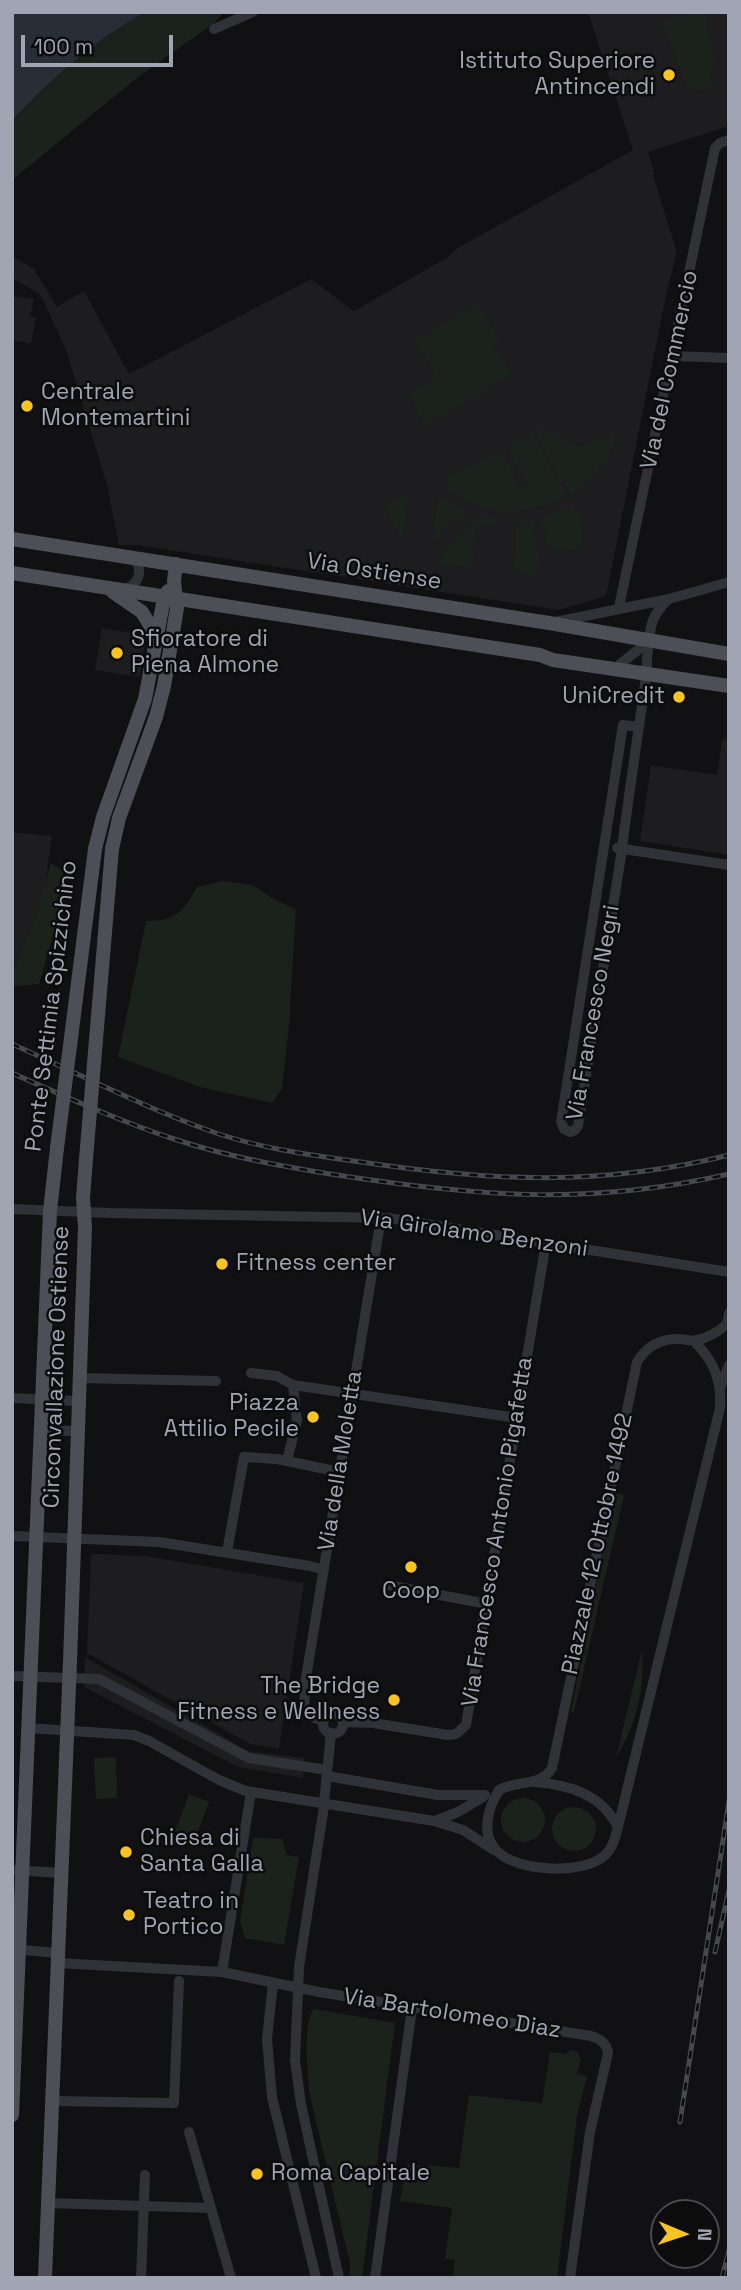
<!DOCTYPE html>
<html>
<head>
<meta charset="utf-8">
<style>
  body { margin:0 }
  #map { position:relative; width:741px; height:2290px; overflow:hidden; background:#111012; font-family:"Space Grotesk",sans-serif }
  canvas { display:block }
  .frame { position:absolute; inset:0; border:14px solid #a1a5b3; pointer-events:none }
  .north { position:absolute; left:650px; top:2199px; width:70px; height:70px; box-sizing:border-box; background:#0c0c0d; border:2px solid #48494f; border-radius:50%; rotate:92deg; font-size:19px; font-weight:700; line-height:28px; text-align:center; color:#a1a5b3 }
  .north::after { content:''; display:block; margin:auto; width:24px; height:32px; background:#f9c322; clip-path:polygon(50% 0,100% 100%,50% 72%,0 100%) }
  .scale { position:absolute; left:21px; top:35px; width:152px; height:32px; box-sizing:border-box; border:4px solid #a1a5b3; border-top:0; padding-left:9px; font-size:21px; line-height:24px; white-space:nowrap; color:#a1a5b3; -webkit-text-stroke:5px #0c0c0d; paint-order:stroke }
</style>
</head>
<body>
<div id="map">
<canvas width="741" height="2290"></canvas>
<div class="frame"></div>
<div class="north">N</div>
<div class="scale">100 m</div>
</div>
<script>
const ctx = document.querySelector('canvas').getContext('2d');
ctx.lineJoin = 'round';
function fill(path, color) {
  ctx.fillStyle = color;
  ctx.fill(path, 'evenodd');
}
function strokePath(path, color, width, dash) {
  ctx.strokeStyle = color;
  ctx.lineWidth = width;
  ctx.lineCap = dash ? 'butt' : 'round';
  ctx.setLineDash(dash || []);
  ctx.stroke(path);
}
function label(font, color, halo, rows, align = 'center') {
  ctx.font = font + ' "Space Grotesk",sans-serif';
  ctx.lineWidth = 5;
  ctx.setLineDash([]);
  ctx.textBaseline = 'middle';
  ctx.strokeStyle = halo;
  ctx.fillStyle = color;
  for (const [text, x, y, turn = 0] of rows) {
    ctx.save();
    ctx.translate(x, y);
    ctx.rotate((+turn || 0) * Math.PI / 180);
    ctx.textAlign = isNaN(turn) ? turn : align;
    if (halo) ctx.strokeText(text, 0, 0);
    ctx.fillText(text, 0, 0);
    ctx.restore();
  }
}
fill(new Path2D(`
  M588 12H729V126L648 152 655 174 653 175 677 252 666 295 606 596 559 610 136 545H119L107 485 67 353 43 299 38 293 12 278V256L34 269 57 307 84 291 129 374 311 279 354 311 448 257 456 249 633 150Z
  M12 296 34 299 30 316 36 318 31 344 12 340Z
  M102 628 146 635 140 677 95 670Z
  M722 739 729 740V855L640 841 651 765 717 775Z
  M12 832 52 836 45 886 35 919 12 971Z
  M91 1554 145 1556 304 1583 279 1749 250 1744 87 1653Z
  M85 1657 248 1751 304 1758 303 1778 238 1767 84 1687Z`), '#1d1c1f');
fill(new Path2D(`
  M145 12H224L214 23 138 77 12 180V122C51 79 94 41 145 12Z
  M692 12H710C701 28 713 36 714 52 715 65 709 75 713 88L698 91 690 86H686L663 22Z
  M478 304 500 341 494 346 511 375 425 425 408 394 437 377 416 340Z
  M545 426C567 451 588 451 615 431 619 453 587 483 571 495L534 432Z
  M532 434 567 496C527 516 485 517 447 489L448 476 500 452 513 473 518 488 528 484 507 447Z
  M406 494 408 498 402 539 384 507Z
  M440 498 465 511 433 541 437 501Z
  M572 506 576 512 582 513 580 519 583 520 580 551 548 546 541 518Z
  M478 516 500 520 499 526 476 523 472 568 441 563V553Z
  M533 521 539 554 536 575 515 570 516 522Z
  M51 863 64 871 55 929 39 984 14 986 12 985V972L35 919Z
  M222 881 253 885 273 899 296 909 289 1024 282 1089 272 1103 200 1087 118 1057 146 921C176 921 183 912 197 887Z
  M615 1493 624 1495 574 1712H571Z
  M642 1649C645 1692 637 1721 616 1758Z
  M116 1757 117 1798 96 1799 94 1758Z
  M189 1794 209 1802 195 1839 175 1832Z
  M501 1820a22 22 0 1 1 44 0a22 22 0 1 1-44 0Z
  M552 1829a22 22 0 1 1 44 0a22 22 0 1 1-44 0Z
  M253 1838 283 1839 286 1855 299 1857 284 1945 245 1938 240 1921Z
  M314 2009 395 2023 362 2278H350V2264L310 2096C308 2077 302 2023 314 2009Z
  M571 2050 577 2051 581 2060 577 2074 587 2076 577 2116 557 2278H453L455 2260 445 2259 452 2208 400 2201 407 2164 459 2168 469 2095 542 2103 550 2052 565 2054Z`), '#1b221c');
fill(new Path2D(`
  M12 12H145C94 41 51 79 12 121Z`), '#272e36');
strokePath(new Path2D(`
  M214 29 253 12
  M672 356 729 358
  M122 590C135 586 142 578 138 564L130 557
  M619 607 715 148 720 143 729 140
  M555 622 669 599 729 582
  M613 670 649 641
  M639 727 623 725 561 1122 564 1129 570 1132 575 1130 578 1126 621 856C628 799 637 742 645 684 648 663 646 641 653 620 657 611 662 605 669 599
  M617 848 729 865
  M12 1209 110 1213 388 1218 729 1272
  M251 1373 277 1376 293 1385 517 1418
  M78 1378 216 1381
  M720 1388 729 1365
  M12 1398 77 1401
  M41 1430 77 1431
  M287 1461 297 1420 293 1385
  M12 1536 159 1542 310 1566 324 1570
  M227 1552 244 1457 277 1459 340 1472
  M388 1585 487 1604
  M12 1676 99 1679 249 1758 327 1770
  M323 1724a10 10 0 1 1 20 0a10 10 0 1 1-20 0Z
  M324 1721 312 1717 304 1710 305 1684 381 1218
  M343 1722 373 1723 448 1735 456 1734 466 1725 546 1242
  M27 1728 134 1735 149 1741 219 1780 246 1791 434 1821 463 1830 494 1850
  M331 1733 323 1813 299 1967 295 2060 301 2104 339 2278
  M327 1776 438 1795H485
  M535 1782C570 1785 601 1794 618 1827 615 1838 613 1848 604 1856 583 1875 517 1872 497 1851 480 1834 488 1808 499 1790 516 1780 541 1787 552 1768L637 1362C646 1347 661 1338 680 1339 686 1339 691 1342 697 1340 708 1338 718 1332 727 1324L729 1313
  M435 1821 458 1812 483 1797
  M618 1827 720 1408C722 1380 713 1360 694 1341
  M12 1870 61 1873
  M12 1949 57 1953
  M57 1963 222 1972 319 1992 591 2036C600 2039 607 2043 608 2053L590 2132 570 2278
  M222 1972 251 1792
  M273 1983 267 2039 272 2097 316 2278
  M53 2101 174 2103 179 1981
  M189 2132 231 2278
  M48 2203 210 2208
  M141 2278 145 2175
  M375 2278 412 2008`), '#313237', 10);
strokePath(new Path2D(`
  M12 539 549 623 729 654
  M12 573 540 655 553 660 729 686
  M113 592 142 612 157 637
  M95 849 103 817 145 699 164 598 168 591
  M112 849 119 818 156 717 164 686 177 608 174 581 176 564
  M12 2115 50 1211 57 1148
  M45 2278 70 1662 85 1227 83 1198 86 1159`), '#4d4e56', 14);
const rail = new Path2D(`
  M12 1044C79 1074 147 1109 216 1133 263 1149 312 1155 361 1162 489 1181 602 1187 729 1155
  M12 1073C66 1097 119 1121 174 1139 231 1158 291 1168 350 1177 485 1197 594 1205 729 1174
  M715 1952 729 1890
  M680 2122 729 1801
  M722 2278 729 2250`);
strokePath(rail, '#46484e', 5);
strokePath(rail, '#0c0c0d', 2.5, [8]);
strokePath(new Path2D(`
  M57 1148 95 849
  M86 1159 112 849`), '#4d4e56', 14);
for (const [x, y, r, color] of [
  [669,75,7,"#f9c322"],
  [27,406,7,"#f9c322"],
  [117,653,7,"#f9c322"],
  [679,697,7,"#f9c322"],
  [222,1264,7,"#f9c322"],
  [313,1417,7,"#f9c322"],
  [411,1567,7,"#f9c322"],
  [394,1700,7,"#f9c322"],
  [126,1852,7,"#f9c322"],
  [129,1915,7,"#f9c322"],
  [257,2174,7,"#f9c322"]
]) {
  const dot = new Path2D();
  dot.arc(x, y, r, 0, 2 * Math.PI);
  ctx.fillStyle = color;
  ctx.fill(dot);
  strokePath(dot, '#0c0c0d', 2.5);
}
label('23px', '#a1a5b3', '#0c0c0d', [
  ["Istituto Superiore",655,62,"right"],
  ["Antincendi",655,88,"right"],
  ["Centrale",41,393],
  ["Montemartini",41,419],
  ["Sfioratore di",131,640],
  ["Piena Almone",131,666],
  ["UniCredit",665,697,"right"],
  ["Fitness center",236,1264],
  ["Piazza",299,1404,"right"],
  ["Attilio Pecile",299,1430,"right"],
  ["Coop",411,1592,"center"],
  ["The Bridge",380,1687,"right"],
  ["Fitness e Wellness",380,1713,"right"],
  ["Chiesa di",140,1839],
  ["Santa Galla",140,1865],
  ["Teatro in",143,1902],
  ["Portico",143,1928],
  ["Roma Capitale",271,2174]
], 'left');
label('23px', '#a1a5b3', '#0c0c0d', [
  ["Via del Commercio",670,370,-78],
  ["Via Ostiense",374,572,9],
  ["Ponte Settimia Spizzichino",52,1006,-83],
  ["Via Francesco Negri",594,1013,-80],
  ["Via Girolamo Benzoni",474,1234,8],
  ["Circonvallazione Ostiense",57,1367,-88],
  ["Via della Moletta",341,1461,-81],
  ["Via Francesco Antonio Pigafetta",498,1532,-81],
  ["Piazzale 12 Ottobre 1492",598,1544,-78],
  ["Via Bartolomeo Diaz",452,2014,9]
]);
</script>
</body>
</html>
